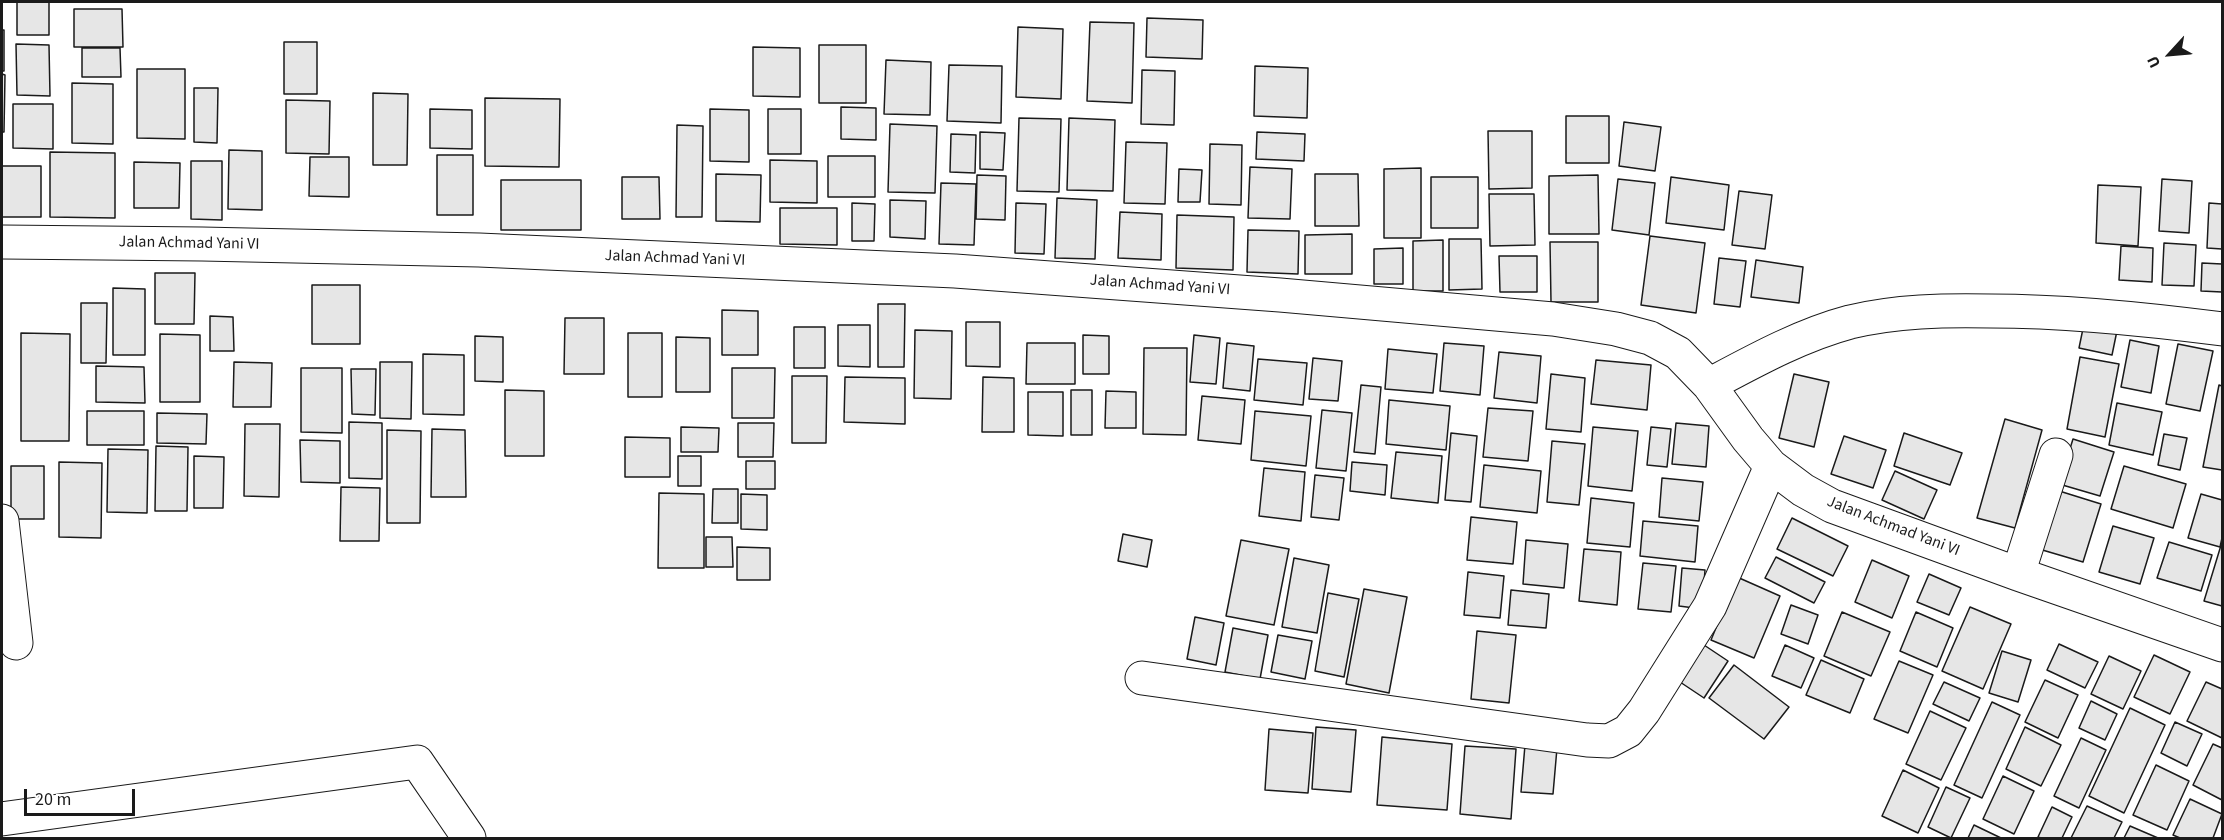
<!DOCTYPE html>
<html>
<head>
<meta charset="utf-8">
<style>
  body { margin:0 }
  #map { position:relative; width:2224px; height:840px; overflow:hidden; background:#fff; font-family:"Source Sans 3",sans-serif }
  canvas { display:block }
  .frame { position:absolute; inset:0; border:3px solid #1a1a1a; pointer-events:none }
  .north { position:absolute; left:2140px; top:24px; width:60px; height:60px; -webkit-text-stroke:4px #fff; paint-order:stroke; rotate:244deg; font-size:16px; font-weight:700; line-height:24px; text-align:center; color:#1a1a1a }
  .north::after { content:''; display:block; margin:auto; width:21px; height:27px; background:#1a1a1a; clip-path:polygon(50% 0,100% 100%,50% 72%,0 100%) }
  .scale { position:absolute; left:24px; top:789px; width:111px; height:27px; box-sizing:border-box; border:3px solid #1a1a1a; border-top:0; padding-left:8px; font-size:18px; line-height:21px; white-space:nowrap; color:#1a1a1a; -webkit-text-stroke:4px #fff; paint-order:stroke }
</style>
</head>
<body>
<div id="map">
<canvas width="2224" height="840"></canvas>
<div class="frame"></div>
<div class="north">U</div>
<div class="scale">20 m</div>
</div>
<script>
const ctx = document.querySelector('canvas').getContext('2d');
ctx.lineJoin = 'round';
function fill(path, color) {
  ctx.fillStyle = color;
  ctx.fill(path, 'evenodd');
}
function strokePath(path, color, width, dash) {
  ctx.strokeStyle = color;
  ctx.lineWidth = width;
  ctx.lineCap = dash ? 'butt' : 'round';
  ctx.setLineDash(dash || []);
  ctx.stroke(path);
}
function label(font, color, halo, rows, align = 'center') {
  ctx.font = font + ' "Source Sans 3",sans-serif';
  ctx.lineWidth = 4.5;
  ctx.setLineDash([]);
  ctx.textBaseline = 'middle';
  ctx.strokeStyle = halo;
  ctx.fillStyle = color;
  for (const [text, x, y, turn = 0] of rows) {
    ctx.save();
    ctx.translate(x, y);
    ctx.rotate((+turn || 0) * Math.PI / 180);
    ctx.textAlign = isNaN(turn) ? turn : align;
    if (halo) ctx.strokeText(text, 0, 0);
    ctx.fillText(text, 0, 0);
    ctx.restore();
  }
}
const building = new Path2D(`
  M17 2H49V35H17Z
  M74 9H122L123 47H74Z
  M1147 18 1203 20 1202 59 1146 57Z
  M1090 22 1134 23 1132 103 1087 101Z
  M1018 27 1063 29 1061 99 1016 97Z
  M2 30H4V71H2Z
  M284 42H317V94H284Z
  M16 44 49 45 50 96 17 95Z
  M819 45H866V103H819Z
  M753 47 800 48V97L753 96Z
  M82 48H120L121 77H82Z
  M886 60 931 62 930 115 884 114Z
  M949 65 1002 66 1001 123 947 121Z
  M1255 66 1308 68 1307 118 1254 116Z
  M137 69H185V139L137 138Z
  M1142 70 1175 71 1174 125 1141 124Z
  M2 74 5 75 4 132H2Z
  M72 83 113 84V144L72 143Z
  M194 88H218L217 143 194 142Z
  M373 93 408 94 407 165H373Z
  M485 98 560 99 559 167 485 166Z
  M286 100 330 101 329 154 286 153Z
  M13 104H53V149L13 148Z
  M841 107 876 108V140L841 139Z
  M430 109 472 110V149L430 148Z
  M710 109 749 110V162L710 161Z
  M768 109H801V154H768Z
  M1566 116H1609V163H1566Z
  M1019 118 1061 119 1059 192 1017 191Z
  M1069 118 1115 120 1113 191 1067 190Z
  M1624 122 1661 127 1655 171 1619 166Z
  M890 124 937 126 935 193 888 192Z
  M677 125 703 126 702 217H676Z
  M1488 131H1532V188L1489 189Z
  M980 132 1005 133 1003 170 980 169Z
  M1257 132 1305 134 1304 161 1256 159Z
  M951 134 976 135 975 173 950 172Z
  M1126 142 1167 143 1165 204 1124 203Z
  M1210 144 1242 145 1241 205 1209 204Z
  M229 150 262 151V210L228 209Z
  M50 152 115 153V218L50 217Z
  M437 155H473V215H437Z
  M828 156H875V197H828Z
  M310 157H349V197L309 196Z
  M770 160 817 161V203L770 202Z
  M191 161H222V220L191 219Z
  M134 162 180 163 179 208H134Z
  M2 166H41V217H2Z
  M1250 167 1292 169 1290 219 1248 218Z
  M1421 168V238H1384V169Z
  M1179 169 1202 170 1200 202H1178Z
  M716 174 761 175 760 222 716 221Z
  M1315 174H1358L1359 226H1315Z
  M977 175 1006 176 1005 220 976 219Z
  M1598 175 1599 234H1549V176Z
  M622 177H659L660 219H622Z
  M1431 177H1478V228H1431Z
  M1671 177 1729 185 1724 230 1666 223Z
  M1618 179 1655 183 1649 235 1612 230Z
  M2162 179 2192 181 2189 233 2159 231Z
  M501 180H581V230H501Z
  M941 183 976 184 974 245 939 244Z
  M2098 185 2141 187 2138 246 2096 243Z
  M1739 191 1772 195 1765 249 1732 245Z
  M1489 194H1534L1535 245 1490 246Z
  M1057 198 1097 200 1095 259 1055 258Z
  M890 200 926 201 925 239 890 237Z
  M852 203 875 204 874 241H852Z
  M1016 203 1046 204 1044 254 1015 253Z
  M2209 203 2222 204V249L2207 248Z
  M780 208H837V245L780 244Z
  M1120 212 1162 214 1161 260 1118 258Z
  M1177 215 1234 217 1233 270 1176 268Z
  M1248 230 1299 231 1298 274 1247 272Z
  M1352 234V274H1305V235Z
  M1650 236 1705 243 1696 313 1641 305Z
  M1449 239H1481L1482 289 1449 290Z
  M1443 240V291H1413V241Z
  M1550 242H1598V302H1551Z
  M2164 243 2196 245 2194 286 2162 285Z
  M2121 246 2153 248 2152 282 2119 280Z
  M1403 248V284H1374V249Z
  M1499 256H1537V292H1500Z
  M1719 258 1746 261 1740 307 1714 304Z
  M1756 260 1803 267 1799 303 1751 297Z
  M2202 263 2222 264V292L2201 291Z
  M155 273H195L194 324H155Z
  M312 285H360V344H312Z
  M113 288 145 289V355H113Z
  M81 303H107L106 363H81Z
  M878 304H905L904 367H878Z
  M722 310 758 311V355H722Z
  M2086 314 2119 321 2112 355 2079 348Z
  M210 316 233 317 234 351H210Z
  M565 318H604V374H564Z
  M966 322H1000V367L966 366Z
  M838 325H870V367L838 366Z
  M794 327H825V368H794Z
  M915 330 952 331 951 399 914 398Z
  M21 333 70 334 69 441H21Z
  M628 333H662V397H628Z
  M160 334 200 335V402H160Z
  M1083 335 1109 336V374H1083Z
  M1194 335 1220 338 1216 384 1190 382Z
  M475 336 503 337V382L475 381Z
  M676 337 710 338V392H676Z
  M2130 340 2159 346 2151 393 2121 387Z
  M1027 343H1075V384H1026Z
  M1227 343 1254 346 1250 391 1223 388Z
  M1444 343 1484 346 1480 395 1440 391Z
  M2178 344 2213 351 2200 411 2166 404Z
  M1144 348H1187L1186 435 1143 434Z
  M1388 349 1437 354 1433 393 1385 389Z
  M1499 352 1541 356 1537 403 1494 398Z
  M423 354 464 355V415L423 414Z
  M2080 357 2119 364 2105 437 2067 429Z
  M1313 358 1342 361 1338 401 1309 399Z
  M1258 359 1307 363 1303 405 1254 400Z
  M1596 360 1651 365 1647 410 1591 404Z
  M234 362 272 363 271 407H233Z
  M380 362H412L411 419 380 418Z
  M96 366 144 367 145 403 96 402Z
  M301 368H342V433L301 432Z
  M732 368H775L774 418H732Z
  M351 369H376L375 415 352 414Z
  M1551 374 1585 378 1581 432 1546 429Z
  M1794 374 1829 382 1814 447 1779 438Z
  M792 376H827L826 443H792Z
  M845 377 905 378V424L844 422Z
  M983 377 1014 378V432H982Z
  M1361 385 1381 387 1375 454 1354 452Z
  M2219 385 2222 386V470L2203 467Z
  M505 390 544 391V456H505Z
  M1071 390H1092V435H1071Z
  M1106 391 1136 392V428H1105Z
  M1028 392H1063V436L1028 435Z
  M1202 396 1245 400 1241 444 1198 440Z
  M1389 400 1450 406 1446 450 1386 444Z
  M2117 403 2162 412 2153 455 2109 445Z
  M1488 408 1533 411 1528 461 1483 457Z
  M1322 410 1352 413 1346 471 1316 468Z
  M87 411H144V445H87Z
  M1255 411 1311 416 1306 466 1251 460Z
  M157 413 207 414 206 444 157 443Z
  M2005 419 2042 430 2015 528 1977 518Z
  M349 422 382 423V479L349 478Z
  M738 423H774L773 457H738Z
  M1676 423 1709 426 1706 467 1672 464Z
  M245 424H280L279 497 244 496Z
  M681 427 719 428 718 452H681Z
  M1593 427 1638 431 1632 491 1588 486Z
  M1651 427 1671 429 1667 467 1647 465Z
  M432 429 465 430 466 497H431Z
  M387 430 421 431 420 523H387Z
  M1451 433 1477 436 1471 502 1445 500Z
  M1904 433 1962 453 1950 485 1894 466Z
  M2164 434 2187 438 2180 470 2158 465Z
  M1844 436 1886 450 1873 488 1831 474Z
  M625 437 670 438V477H625Z
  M2073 439 2114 452 2100 496 2059 484Z
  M300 440 340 441V483L301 482Z
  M1552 441 1585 444 1579 505 1547 502Z
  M156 446 188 447 187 511H155Z
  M108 449 148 450 147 513 107 512Z
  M1396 452 1442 456 1438 503 1391 498Z
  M194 456 224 457 223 508H194Z
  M678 456H701V486H678Z
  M746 461H775V489H746Z
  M59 462 102 463 101 538 59 537Z
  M1352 462 1387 465 1385 495 1350 491Z
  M1484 465 1541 471 1537 513 1480 507Z
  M11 466H44V519H11Z
  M2124 466 2186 484 2173 528 2111 509Z
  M1264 468 1305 472 1301 521 1259 516Z
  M1895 471 1937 490 1924 519 1882 500Z
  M1315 475 1344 478 1339 520 1311 517Z
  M1662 478 1703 482 1699 521 1659 517Z
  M341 487 380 488 379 541H340Z
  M713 489H738V523H712Z
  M2056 490 2101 504 2083 562 2039 549Z
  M659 493 704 494V568H658Z
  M741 494 767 495V530L741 529Z
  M2201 494 2222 500V538L2220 547 2188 538Z
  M1591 498 1634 503 1630 547 1587 543Z
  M1471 517 1517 522 1513 564 1467 560Z
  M1792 518 1848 546 1833 576 1777 549Z
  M1643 521 1698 526 1695 562 1640 556Z
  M2113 526 2154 538 2140 584 2099 572Z
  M1123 534 1152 540 1147 567 1118 561Z
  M706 537H732L733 567H706Z
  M1241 540 1289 549 1274 625 1226 616Z
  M1526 540 1568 544 1564 588 1523 584Z
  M2169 542 2212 555 2201 591 2157 578Z
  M2222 542V606L2204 601Z
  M737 547 770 548V580H737Z
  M1584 549 1621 552 1617 605 1579 601Z
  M1776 557 1825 582 1814 603 1765 578Z
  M1294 558 1329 565 1317 633 1282 627Z
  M1872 560 1909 576 1892 618 1855 602Z
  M1643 563 1676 566 1671 612 1638 609Z
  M1682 568 1705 570 1702 609 1679 606Z
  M1468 572 1504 576 1500 618 1464 615Z
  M1929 574 1961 588 1949 615 1917 602Z
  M1737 577 1780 596 1754 658 1711 640Z
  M1364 589 1407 597 1389 693 1346 684Z
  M1511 590 1549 594 1546 628 1508 625Z
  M1328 593 1359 599 1344 677 1315 671Z
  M1791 605 1818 615 1808 644 1781 634Z
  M1970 607 2011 624 1983 689 1942 671Z
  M1842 612 1890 632 1871 676 1824 656Z
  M1916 612 1953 628 1937 667 1900 651Z
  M1195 617 1224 623 1216 665 1187 659Z
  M1233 628 1268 635 1260 679 1225 672Z
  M1477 631 1516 635 1509 703 1471 699Z
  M1278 635 1312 641 1305 679 1271 672Z
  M1701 643 1728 661 1704 698 1677 680Z
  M2059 644 2098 662 2085 688 2047 670Z
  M1785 645 1814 658 1801 688 1772 676Z
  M2002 651 2031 660 2018 702 1989 693Z
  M2154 655 2190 672 2170 714 2134 697Z
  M2109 656 2141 671 2123 709 2091 694Z
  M1821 660 1864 679 1850 713 1806 695Z
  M1899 661 1933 675 1908 733 1874 719Z
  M1734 665 1789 707 1764 739 1709 698Z
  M2045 680 2078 695 2058 738 2025 722Z
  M1944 682 1980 698 1969 721 1933 704Z
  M2206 682 2222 689V738L2187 721Z
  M2091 701 2117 714 2105 740 2079 728Z
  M1992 702 2020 715 1982 798 1954 785Z
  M2130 708 2165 725 2124 813 2089 796Z
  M1930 711 1966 728 1941 780 1906 764Z
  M2175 722 2202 734 2187 766 2161 753Z
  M1316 727 1356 730 1351 792 1312 789Z
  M2025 727 2061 745 2041 786 2006 769Z
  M1269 729 1313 733 1308 793 1265 790Z
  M1382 737 1452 744 1447 810 1377 805Z
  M2081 738 2106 750 2079 808 2054 796Z
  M2213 744 2222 748V800L2193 785Z
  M1525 745 1557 748 1553 794 1521 792Z
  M1465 746 1516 749 1511 819 1460 814Z
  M2156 765 2189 781 2167 830 2133 815Z
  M1903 770 1939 788 1918 833 1882 816Z
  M2003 776 2034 791 2014 834 1983 819Z
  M1946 787 1970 798 1951 838 1928 827Z
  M2190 799 2222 814 2213 838H2180L2173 835Z
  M2087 806 2122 822 2114 838H2071Z
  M2052 807 2072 817 2062 838H2041L2038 837Z
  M1974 825 2001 838H1968Z
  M2130 826 2158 838H2124Z`);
fill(building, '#e6e6e6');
strokePath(building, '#1a1a1a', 1.5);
const minor = new Path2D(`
  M2 242 202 244 479 250 955 271 1280 295 1553 319 1616 329 1650 338 1678 353 1709 385 1748 439 1771 466 1803 490 1832 506 2018 574 2222 645
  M1709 385C1754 361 1801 335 1850 322 1896 311 1944 310 1991 311 2069 311 2145 319 2222 329
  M2 521 16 643
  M2018 574 2056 455
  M1142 678 1587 740 1609 741 1628 731 1644 711 1710 606 1771 466
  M2 819 417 762 469 838`);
strokePath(minor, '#1a1a1a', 35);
strokePath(minor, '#fff', 33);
label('16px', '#1a1a1a', '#fff', [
  ["Jalan Achmad Yani VI",189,244,1],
  ["Jalan Achmad Yani VI",675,259,2],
  ["Jalan Achmad Yani VI",1160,286,4],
  ["Jalan Achmad Yani VI",1893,527,21]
]);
</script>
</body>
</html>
